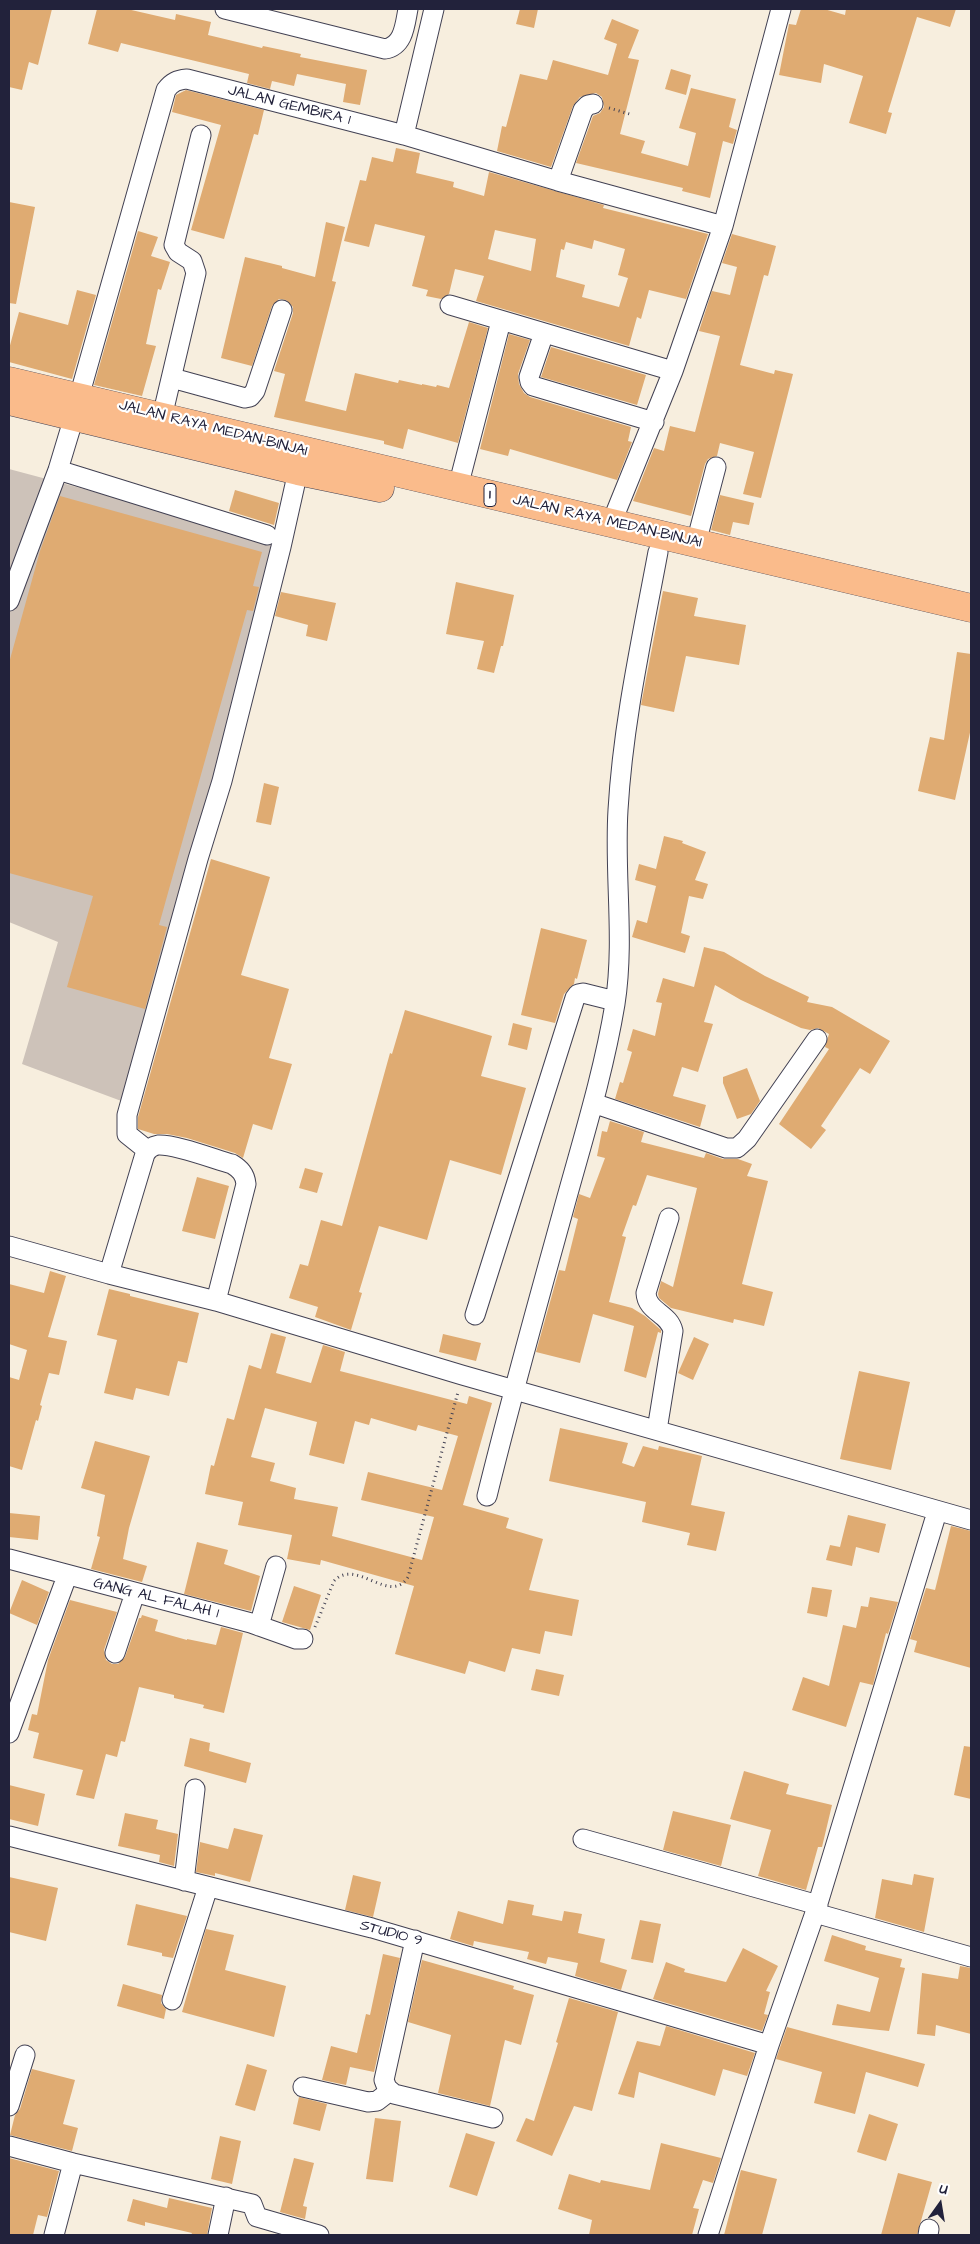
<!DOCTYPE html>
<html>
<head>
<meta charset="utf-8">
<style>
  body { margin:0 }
  #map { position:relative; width:980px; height:2244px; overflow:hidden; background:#f7eede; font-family:"Architects Daughter",sans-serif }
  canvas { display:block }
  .frame { position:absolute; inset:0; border:10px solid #22223b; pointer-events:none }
  .north { position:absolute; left:915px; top:2179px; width:50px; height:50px; -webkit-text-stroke:4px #fff; paint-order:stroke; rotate:13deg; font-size:14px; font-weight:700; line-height:20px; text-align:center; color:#22223b }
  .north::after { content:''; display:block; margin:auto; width:18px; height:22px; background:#22223b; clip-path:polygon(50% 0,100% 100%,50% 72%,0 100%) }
</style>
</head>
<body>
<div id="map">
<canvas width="980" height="2244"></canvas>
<div class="frame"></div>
<div class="north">U</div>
</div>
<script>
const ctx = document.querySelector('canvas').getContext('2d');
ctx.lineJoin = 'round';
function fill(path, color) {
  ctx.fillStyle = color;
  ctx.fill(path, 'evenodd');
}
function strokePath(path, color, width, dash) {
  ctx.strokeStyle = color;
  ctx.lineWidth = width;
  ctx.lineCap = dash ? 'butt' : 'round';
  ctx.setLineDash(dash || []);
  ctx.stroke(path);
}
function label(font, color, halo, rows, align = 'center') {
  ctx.font = font + ' "Architects Daughter",sans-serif';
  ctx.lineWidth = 4.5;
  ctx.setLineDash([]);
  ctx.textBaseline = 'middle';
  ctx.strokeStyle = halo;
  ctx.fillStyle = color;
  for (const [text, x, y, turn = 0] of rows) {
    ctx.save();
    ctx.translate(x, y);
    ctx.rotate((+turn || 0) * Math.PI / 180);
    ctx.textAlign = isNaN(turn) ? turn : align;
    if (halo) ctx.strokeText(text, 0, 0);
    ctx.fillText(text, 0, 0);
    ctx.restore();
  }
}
fill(new Path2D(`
  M9 469 279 541 124 1102 22 1064 58 942 9 922Z`), '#cdc2b9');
fill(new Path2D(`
  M9 9H52L38 65 29 62 22 90 9 87Z
  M97 9H127L175 20 176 14 211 22 208 35 262 48 263 46 301 54 300 57 367 70 360 105 343 102 346 84 297 74 294 86 272 81 270 89 247 83 249 74 121 43 118 52 88 44Z
  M520 9H538L534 28 516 24Z
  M801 9H824L845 15 846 9H956L950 27 917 17 888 112 892 113 886 134 849 123 863 76 824 64 821 83 779 75 789 24 796 25Z
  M612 19 639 30 628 58 639 60 620 134 645 141 641 153 688 166 696 133 679 128 691 88 736 99 729 127 737 130 733 144 723 141 710 198 682 191 683 188 576 163 593 116 600 113 604 107 602 97 596 93 580 97 573 106 551 167 497 151 502 126 506 127 520 74 547 80 553 60 608 75 617 44 604 39Z
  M671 69 691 75 686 95 665 89Z
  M186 90 264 110 258 135 254 134 224 239 191 230 221 125 172 112 176 95Z
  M396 148 420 153 416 173 454 182 453 187 484 196 489 172 604 205 603 208 708 234 686 299 649 290 641 319 637 317 629 346 476 301 484 276 455 269 449 294 441 299 426 296 428 290 412 286 425 236 375 224 369 247 344 241 360 180 366 181 372 157 393 162ZM495 230 536 239 531 271 488 259ZM594 240 625 249 618 275 628 278 619 307 582 297 585 285 556 277 561 249 564 250 566 242 592 249Z
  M9 202 35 207 16 304 9 303Z
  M326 222 345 227 332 281 336 282 305 401 346 411 355 373 398 383 399 380 422 385V384L436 387 437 385 449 388 469 322 488 328 458 443 408 429 403 449 384 444V441L274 417 285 374 274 371 293 313V307L286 300 279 299 272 306 252 366 221 358 245 257 282 266V268L315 277Z
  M138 231 158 237 151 256 170 262 161 290 158 289 146 344 156 346 142 396 94 385Z
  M732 234 776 246 768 276 764 275 740 365 774 374 775 370 793 374 761 498 743 494 754 452 720 443 717 456 708 459 705 464 691 516 633 501 654 448 664 451 670 426 695 432 720 336 699 331 712 291 730 295 737 267 722 263Z
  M77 290 96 295 72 379 9 362V349L19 312 68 325Z
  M509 334 530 340 518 374 519 384 524 393 530 397 631 427 628 441 632 442 617 480 510 449 508 456 480 449Z
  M551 347 646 375 637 405 541 377Z
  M235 490 279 503 274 525 229 511Z
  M720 495 754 503 749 525 733 522 730 535 711 530Z
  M60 496 262 552 253 586 259 587 253 611 247 610 159 925 167 927 145 1009 67 987 93 896 9 873V663L40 551Z
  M456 582 514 595 503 646H501L494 673 477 669 484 641 446 634Z
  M663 591 698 598 694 616 746 625 739 665 686 656 674 712 641 705Z
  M281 592 336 603 327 641 306 636 308 625 275 616Z
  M957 652 971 654V728L955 800 918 791 930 737 944 740Z
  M264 783 279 787 271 825 256 822Z
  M664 836 683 841 682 843 706 852 695 880 708 884 703 899 689 896 681 933 690 936 685 953 632 937 637 920 647 923 656 886 635 880 639 864 656 869Z
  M211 859 270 877 241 975 289 989 269 1058 292 1064 272 1130 253 1124 243 1158 235 1153 187 1138 167 1134H154L138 1129V1117Z
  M541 928 587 940 577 979 575 978 574 984 564 994 555 1023 521 1015Z
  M704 947 724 952 765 976 809 997 807 1002 832 1007 890 1041 870 1074 860 1068 821 1126 826 1130 811 1149 779 1124 829 1049 825 1047 829 1034 818 1028 810 1030 801 1028 741 1000 715 985 704 1022 713 1024 698 1072 682 1067 673 1096 706 1105 700 1127 615 1099 620 1082 623 1083 632 1052 627 1050 633 1029 655 1036 662 1003 656 1002 663 978 694 987Z
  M405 1010 492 1036 481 1076 526 1088 501 1175 450 1160 427 1240 379 1226 359 1292 362 1293 351 1330 315 1317 318 1307 289 1298 300 1264 308 1266 321 1220 342 1226 390 1053 392 1054Z
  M513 1023 532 1028 527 1050 508 1045Z
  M747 1068 760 1101 751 1114 737 1119 723 1083V1077Z
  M610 1121 644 1132 641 1142 704 1158 706 1153 723 1159H738L752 1164 747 1176 768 1181 742 1284 773 1292 764 1326 734 1319 733 1323 671 1308 659 1298 658 1294 661 1281 673 1287 697 1188 647 1175 636 1206 633 1205 622 1236 626 1237 609 1302 632 1308 645 1316 661 1330V1333L658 1332 646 1378 624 1371 634 1326 593 1314 580 1363 536 1352 559 1270 565 1271 578 1219 573 1217 579 1194 590 1198 605 1158 597 1156 602 1131 607 1132Z
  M305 1168 323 1173 317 1193 299 1188Z
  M197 1177 229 1186 215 1239 182 1231Z
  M50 1271 66 1276 48 1337 67 1341 59 1375 49 1373 40 1405 42 1406 38 1421 36 1420 22 1470 9 1466V1377L19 1380 27 1350 9 1344V1284L44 1293Z
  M109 1289 130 1294V1296L199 1313 187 1363 178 1361 169 1396 136 1388 133 1400 104 1393 117 1340 97 1335Z
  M271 1333 286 1337 276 1373 311 1383 323 1345 345 1352 340 1371 467 1404 469 1396 492 1403 463 1505 509 1518 506 1528 543 1539 529 1590 579 1600 572 1636 545 1631 540 1654 512 1648 505 1672 469 1661 465 1674 395 1654 414 1586 321 1560 320 1565 287 1559 292 1535 238 1525 243 1502 205 1494 211 1465 214 1466 227 1418 234 1420 249 1365 261 1369ZM265 1408 317 1422 309 1455 344 1464 355 1421 369 1425 371 1418 416 1431 418 1425 458 1436 442 1490 368 1472 361 1500 434 1517 422 1560 332 1536 338 1507 294 1499 296 1488 270 1481 275 1463 251 1457Z
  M443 1334 481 1343 476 1361 439 1352Z
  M694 1337 709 1344 693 1380 678 1373Z
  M859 1371 910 1382 891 1470 840 1459Z
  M560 1428 628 1443 622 1463 634 1467 643 1446 658 1450 659 1446 702 1456 691 1505 725 1512 716 1551 687 1545 690 1533 642 1522 646 1502 549 1481Z
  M95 1441 150 1456 129 1528 123 1559 147 1566 142 1582 91 1569 100 1537 97 1536 105 1495 81 1488Z
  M9 1513 40 1516 38 1540 9 1537Z
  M848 1515 886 1524 879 1553 856 1547 852 1566 826 1560 830 1545 840 1547Z
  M951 1526 971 1531V1668L914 1652 917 1641 910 1639 926 1588 935 1590Z
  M197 1542 228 1550 224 1564 260 1576 251 1611 184 1594Z
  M22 1580 49 1592 37 1625 9 1613Z
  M294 1586 321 1595 310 1630 282 1622Z
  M812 1587 832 1590 827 1617 807 1613Z
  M870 1597 898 1602 888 1634 886 1633 873 1685 860 1682 846 1727 792 1710 803 1677 829 1686 843 1625 856 1628 861 1606 868 1607Z
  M70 1600 117 1612 104 1650 106 1660 112 1664H118L125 1657 139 1618H141L142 1615 158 1620 155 1631 187 1640V1639L216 1645 221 1627 243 1633 224 1713 203 1708 204 1705 174 1698V1695L139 1687 125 1742 121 1741 117 1757 106 1754 94 1799 76 1795 83 1770 33 1758 39 1733 28 1730 32 1714 37 1715 48 1660Z
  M536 1669 564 1675 559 1696 531 1690Z
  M190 1738 210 1743 209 1751 251 1763 246 1783 184 1766Z
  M964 1746 971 1747V1799L954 1795Z
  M744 1771 789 1784 786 1794 832 1805 822 1847H818L806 1890 758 1876 771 1830 730 1819Z
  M9 1785 45 1794 38 1826 9 1819Z
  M673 1811 731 1825 721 1866 663 1850Z
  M125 1813 158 1820 156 1829 178 1834 174 1866 159 1862 160 1855 118 1846Z
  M234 1828 263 1835 250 1882 215 1873V1876L196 1872 200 1842 228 1849Z
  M914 1874 934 1878 924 1932 875 1918 882 1879 912 1885Z
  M353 1875 381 1882 373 1917 345 1910Z
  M9 1877 58 1888 46 1941 9 1932Z
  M508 1900 534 1905 532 1915 562 1921 564 1911 582 1914 578 1933 605 1939 600 1962 627 1970 621 1990 575 1976 578 1963 548 1957 546 1964 527 1959 529 1952 474 1941 473 1946 450 1939 458 1911 503 1924Z
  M136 1904 187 1916 173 1958 162 1956V1953L127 1945Z
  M640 1920 661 1924 653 1963 631 1959Z
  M206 1929 234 1935 225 1970 286 1986 274 2037 182 2012Z
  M832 1935 866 1946 865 1950 902 1959 900 1967 905 1968 889 2031 832 2025 837 2004 870 2012 879 1978 824 1961Z
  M743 1948 778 1966 766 1991 770 1992 764 2014 768 2015 762 2031 653 1999 666 1962 685 1969 684 1972 726 1982Z
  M383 1954 400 1958 374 2072 350 2067 346 2085 322 2080 331 2046 357 2053 366 2014 370 2015Z
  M422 1960 514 1986 513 1989 534 1995 521 2045 505 2040 490 2106 438 2093 451 2035 408 2022Z
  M960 1966 971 1968V2034L936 2025 935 2036 917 2034 922 1973 958 1979Z
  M123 1984 162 1995 161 2003 166 2009 164 2019 117 2006Z
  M569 1998 618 2012 592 2111 574 2106 552 2156 516 2141 526 2118 534 2121 552 2063 558 2043 556 2042Z
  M666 2026 755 2053 747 2076 723 2069 715 2096 639 2072 634 2098 618 2094 637 2041 660 2046Z
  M787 2027 925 2064 918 2087 866 2072 855 2114 814 2103 822 2072 776 2059Z
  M247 2064 267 2070 255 2111 235 2105Z
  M32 2069 75 2080 63 2124 78 2128 72 2151 10 2135 15 2115 20 2109Z
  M299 2097 327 2104 320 2131 293 2124Z
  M869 2114 898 2124 886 2161 857 2152Z
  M375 2118 401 2121 393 2182 366 2179Z
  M466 2133 495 2142 477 2196 449 2187Z
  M220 2136 241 2141 232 2184 211 2179Z
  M661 2143 721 2158 713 2183 703 2180 693 2208 699 2209 692 2235H589L592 2220 558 2209 569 2174 600 2183 601 2180 650 2190Z
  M9 2158 59 2171 47 2217 38 2215 33 2235H9Z
  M294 2158 314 2163 303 2206 307 2207 305 2219 280 2212Z
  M741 2170 777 2179 762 2235H724Z
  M898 2173 932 2182 917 2235H881Z
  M169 2198 212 2208 207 2235H191L192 2233 145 2222V2226L127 2221 133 2199 167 2208Z`), '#dfab72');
const minor = new Path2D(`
  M225 9 385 49C404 46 405 24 408 9
  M404 135 434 9
  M558 181 583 110 588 105 593 104
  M450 305 673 371
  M544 333 529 377 530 382 533 386 654 422
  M172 378 245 398 250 397 255 391 282 310
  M79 397 166 90C172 82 177 80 187 79L404 135 558 181 723 226
  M162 417 196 273 192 261 178 252 174 245 201 135
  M58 470 267 535
  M458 487 501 321
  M611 524 673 371 723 226 781 9
  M696 543 716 467
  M9 601 58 470 74 417
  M593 1103 726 1148H737L747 1139 817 1039
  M147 1150 127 1134V1115L198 859 222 781 281 547 298 471
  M9 1246 109 1274 216 1301 462 1375 971 1520
  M109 1274 145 1154C148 1149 152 1146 158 1145 175 1144 214 1159 232 1164 240 1169 245 1174 246 1184L216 1301
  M475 1315 575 998 578 994 583 993 615 1001
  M657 1430 673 1331C669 1313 647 1312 646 1293L669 1218
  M487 1496C510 1402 536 1309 562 1215 581 1145 603 1076 615 1004 625 940 614 874 618 810 623 723 642 638 658 552
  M9 1559 251 1623 296 1639H303
  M259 1626 276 1566
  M115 1653 135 1593
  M9 1733 67 1576
  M9 1836 372 1928 769 2045
  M583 1839 818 1905
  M184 1881 195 1789
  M815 1913 971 1957
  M415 1940 384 2080 387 2088 394 2094 493 2118
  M172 2000 208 1887
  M303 2087 368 2102 377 2101 390 2091
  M9 2106 25 2055
  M9 2146 73 2163 252 2204 257 2217 319 2235
  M54 2235 73 2163
  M218 2235 226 2197
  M708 2235 769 2045 815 1913 937 1512
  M928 2235 929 2229`);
const highway = new Path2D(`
  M9 381 971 608
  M9 401 298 471 380 488`);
strokePath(minor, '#424153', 21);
strokePath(highway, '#424153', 29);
strokePath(new Path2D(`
  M609 108 633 115
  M315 1627 334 1581C356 1557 390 1606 408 1577L458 1392`), '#424153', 3, [1, 4]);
strokePath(minor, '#fff', 19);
strokePath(highway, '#fabb8b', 28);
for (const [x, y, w] of [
  [490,495,12]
]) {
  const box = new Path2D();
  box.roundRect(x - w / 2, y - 11.5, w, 23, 4);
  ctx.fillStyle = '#fff';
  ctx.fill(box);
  strokePath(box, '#22223b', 1);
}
label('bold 14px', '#22223b', null, [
  ["1",490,495]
]);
label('15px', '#22223b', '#fff', [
  ["JALAN GEMBIRA 1",289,106,14],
  ["JALAN RAYA MEDAN-BINJAI",213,429,14],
  ["JALAN RAYA MEDAN-BINJAI",607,522,13],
  ["GANG AL FALAH 1",156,1599,14],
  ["STUDIO 9",391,1934,15]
]);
</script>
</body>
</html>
